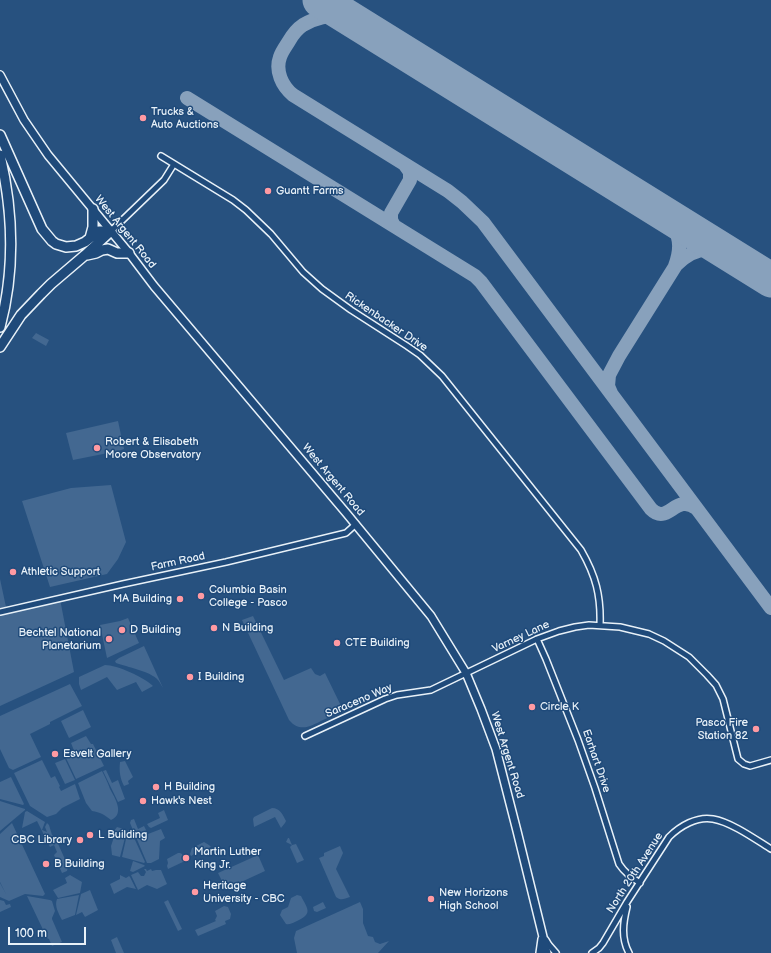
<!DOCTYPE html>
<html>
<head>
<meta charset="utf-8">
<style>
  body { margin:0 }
  #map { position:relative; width:771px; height:953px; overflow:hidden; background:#27517f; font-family:"Balsamiq Sans",sans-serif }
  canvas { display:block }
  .scale { position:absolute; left:8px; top:927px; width:78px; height:18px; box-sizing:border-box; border:2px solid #e8f1f8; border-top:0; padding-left:5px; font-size:12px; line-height:14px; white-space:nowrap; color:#e8f1f8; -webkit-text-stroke:3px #1f4a7a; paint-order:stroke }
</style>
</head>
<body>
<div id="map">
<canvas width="771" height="953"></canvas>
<div class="scale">100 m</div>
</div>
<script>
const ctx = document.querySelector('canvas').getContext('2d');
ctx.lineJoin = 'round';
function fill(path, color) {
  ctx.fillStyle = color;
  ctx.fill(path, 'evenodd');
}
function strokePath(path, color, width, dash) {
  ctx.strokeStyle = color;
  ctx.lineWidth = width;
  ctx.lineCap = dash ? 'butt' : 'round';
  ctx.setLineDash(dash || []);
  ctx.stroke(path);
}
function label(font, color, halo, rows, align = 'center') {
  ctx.font = font + ' "Balsamiq Sans",sans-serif';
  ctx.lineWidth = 3;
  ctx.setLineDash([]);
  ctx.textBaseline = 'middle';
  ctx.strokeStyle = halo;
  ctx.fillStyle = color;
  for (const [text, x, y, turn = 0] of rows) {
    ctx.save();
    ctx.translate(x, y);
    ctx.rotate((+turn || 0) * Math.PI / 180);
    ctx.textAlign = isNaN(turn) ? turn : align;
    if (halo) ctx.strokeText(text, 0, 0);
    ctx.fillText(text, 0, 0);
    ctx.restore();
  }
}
fill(new Path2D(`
  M36 333 49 340 46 346 32 338Z
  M118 421 124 449 118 451 73 460 66 433Z
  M111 485 126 542 118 559 107 574 50 587 22 501 71 488Z
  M0 579 6 607 0 608Z
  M60 599 74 672 0 706V613Z
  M253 616 284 680 311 668 315 674 320 676 325 673 343 710C336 714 330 717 323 720 311 726 300 733 289 720L242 620Z
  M128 618 139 643 107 658 100 625 120 621Z
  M144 646 163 688C161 685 160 682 158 680 150 671 127 667 116 663L115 661 119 658Z
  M105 665C117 665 144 677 153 686L142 692 136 682 117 690 107 677 81 690 79 684V677Z
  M70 684 82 706 50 722V724L30 734 41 757 13 770 9 768 0 749V716Z
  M83 710 91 727 69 738 61 721Z
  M86 736 91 744H93L104 766 76 779 66 758 75 753 71 743Z
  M65 759 75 780 65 784 55 763Z
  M42 760 51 778 55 776 60 786 59 787 61 791 75 784 80 799 62 808 56 814 47 817 30 806 14 773Z
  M125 761 133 777 128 781 129 784 124 786C120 778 119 771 120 762Z
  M106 770 112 783 118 780 125 799 118 802 103 771Z
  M102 771C105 777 108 783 110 789 115 798 125 814 111 820 105 815 100 812 92 811L86 803 78 783Z
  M11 777 24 804 23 805 0 799V782Z
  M0 801 25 809V810L0 831Z
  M272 808C280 808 283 815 286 821L285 823 281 828 275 817 254 827 253 819 254 817Z
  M164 810 168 820 151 828 149 827 147 824 160 818 158 813Z
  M27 811 45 822 42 830 47 832 45 827 47 823 49 825 52 835 55 837 68 866 67 871 62 873 54 855 57 852 54 845 50 847 37 821 22 828 25 812Z
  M134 819 138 829 144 826 148 834 161 829 165 838 160 841 159 859 151 863H147L130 823 131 820Z
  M12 823 45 894 43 896 25 894 9 901 0 897V883L6 894 0 882V834Z
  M117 827 127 830 120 857 112 855 111 846 113 840 114 831Z
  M128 830 131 831 145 862 144 863 122 857Z
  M288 838H289L292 845 296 844 304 860 297 863 290 847 292 845 286 842Z
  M204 842 209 845 211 847 203 850 202 849 196 852V853L191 856 190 854 192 848Z
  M340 846 343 853 336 869 350 897C344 899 341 901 336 897L319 858 324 856V853Z
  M178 853H180L182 854 185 861 168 869 167 866 168 863 167 859Z
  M258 855 265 871 226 889 218 873Z
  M133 861 144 865 145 866 133 872 130 871Z
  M144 869H146L147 871 151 869 152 871 156 870H161L167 884 157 889 147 885 138 890 131 875 138 872 141 876H144L146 872Z
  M70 875 82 882 80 893 58 898 53 890 67 883 65 878Z
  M120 875 126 878 129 876 130 877 136 889 127 887 114 894 110 884 120 879Z
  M90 890 98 910 85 917 82 912 76 915 81 894Z
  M79 895 75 915 62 920C59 914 54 906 57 899Z
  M297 895 301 896C307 908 313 913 299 920 294 922 291 925 286 924L280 915 282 910 288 907 291 898Z
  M27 896 50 900 52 901 55 911 52 918V919L62 942 52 946 49 939 47 938Z
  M0 900 4 901 6 905 10 904 11 907 0 912Z
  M168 900 182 929 178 931 164 902Z
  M323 902 326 908 317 912 314 911 313 907Z
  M360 902 363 909V923L368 936 373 937 375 942 380 944 389 941 378 953H297L294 938 296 931Z
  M224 906 228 907 231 914 230 919 225 921 226 924 198 936 195 930 216 921 215 920 217 916 215 911Z
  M117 937 124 953H116L111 940Z`), '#436891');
strokePath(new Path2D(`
  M345 15C330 15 316 17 303 25 297 29 293 34 289 41 286 46 282 51 280 57 275 71 282 86 293 95L448 191 462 202 483 222 771 608
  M187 98 475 276 481 282 651 509C668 526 675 493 696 508
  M661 212C678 229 684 242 675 266
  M394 226 391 220V213L410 180V172L405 165
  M611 393 608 386 609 375 619 356 676 265C687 254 701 247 717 250 722 251 727 254 732 256`), '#88a1bc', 14);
strokePath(new Path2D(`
  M320 0 771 280`), '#88a1bc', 35);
const minor = new Path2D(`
  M161 156 233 200 246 210 271 234 303 272 322 289 351 310 407 346 420 355 442 376 581 550C596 576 601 596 600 625
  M111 231 164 180 174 164
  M0 612 123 584 226 562 346 533 356 524
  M537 639 546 659 578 740 595 788 619 864C625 873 631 877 640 883
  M305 736 385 699 397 695 431 690 537 639 559 631 575 627 589 625 620 627 649 634 664 641 689 657 707 675 716 685 723 699 738 759 744 764 750 766 771 760
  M627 907C623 923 621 938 629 953
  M546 940 549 945 556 953
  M592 953 599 948 603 943 627 902 669 837C680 826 697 816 713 819 731 822 755 839 771 849`);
const secondary = new Path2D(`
  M0 75 24 120 48 155 129 253 154 286 347 514 431 616 466 673 481 709 496 749 517 831 547 953
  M540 953 542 939`);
const motorway = new Path2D(`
  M0 135 42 229 52 241 56 244 66 247 76 246 85 242 99 231H111
  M0 155C13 211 15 271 0 327
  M90 238 93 227V209
  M87 255 96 253 102 250 108 249 117 253H129
  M0 347 21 315 41 294 51 284 85 255 111 231`);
strokePath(minor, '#e8f1f8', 8);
strokePath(secondary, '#e8f1f8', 10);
strokePath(motorway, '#e8f1f8', 12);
strokePath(minor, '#1f4a7a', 5);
strokePath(secondary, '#1f4a7a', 7);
strokePath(motorway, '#1f4a7a', 9);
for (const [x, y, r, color] of [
  [143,118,4,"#ff9aa2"],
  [268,191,4,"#ff9aa2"],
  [97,448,4,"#ff9aa2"],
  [13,572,4,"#ff9aa2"],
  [201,596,4,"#ff9aa2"],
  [180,599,4,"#ff9aa2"],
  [214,628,4,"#ff9aa2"],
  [122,630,4,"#ff9aa2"],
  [109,639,4,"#ff9aa2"],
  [337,643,4,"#ff9aa2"],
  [190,677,4,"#ff9aa2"],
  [532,707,4,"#ff9aa2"],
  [756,729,4,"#ff9aa2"],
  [55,754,4,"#ff9aa2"],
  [156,787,4,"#ff9aa2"],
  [143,801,4,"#ff9aa2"],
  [90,835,4,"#ff9aa2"],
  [80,840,4,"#ff9aa2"],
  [186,858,4,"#ff9aa2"],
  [46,864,4,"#ff9aa2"],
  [195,892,4,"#ff9aa2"],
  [431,899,4,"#ff9aa2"]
]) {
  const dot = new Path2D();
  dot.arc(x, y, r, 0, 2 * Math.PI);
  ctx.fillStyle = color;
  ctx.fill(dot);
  strokePath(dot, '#1f4a7a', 1.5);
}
label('11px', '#e8f1f8', '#1f4a7a', [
  ["Trucks &",151,112],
  ["Auto Auctions",151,125],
  ["Guantt Farms",276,191],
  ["Robert & Elisabeth",105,442],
  ["Moore Observatory",105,455],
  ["Athletic Support",21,572],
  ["Columbia Basin",209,590],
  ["College - Pasco",209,603],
  ["MA Building",172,599,"right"],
  ["N Building",222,628],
  ["D Building",130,630],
  ["Bechtel National",101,633,"right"],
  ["Planetarium",101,646,"right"],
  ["CTE Building",345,643],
  ["I Building",198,677],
  ["Circle K",540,707],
  ["Pasco Fire",748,723,"right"],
  ["Station 82",748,736,"right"],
  ["Esvelt Gallery",63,754],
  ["H Building",164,787],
  ["Hawk's Nest",151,801],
  ["L Building",98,835],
  ["CBC Library",72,840,"right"],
  ["Martin Luther",194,852],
  ["King Jr.",194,865],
  ["B Building",54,864],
  ["Heritage",203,886],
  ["University - CBC",203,899],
  ["New Horizons",439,893],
  ["High School",439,906]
], 'left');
label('11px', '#e8f1f8', '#1f4a7a', [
  ["West Argent Road",125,232,51],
  ["Rickenbacker Drive",386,322,34],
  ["West Argent Road",333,480,50],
  ["Farm Road",178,562,-12],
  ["Varney Lane",521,637,-25],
  ["Saraceno Way",359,701,-23],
  ["West Argent Road",507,755,73],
  ["Earhart Drive",596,761,71],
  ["North 20th Avenue",635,873,-57]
]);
</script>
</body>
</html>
